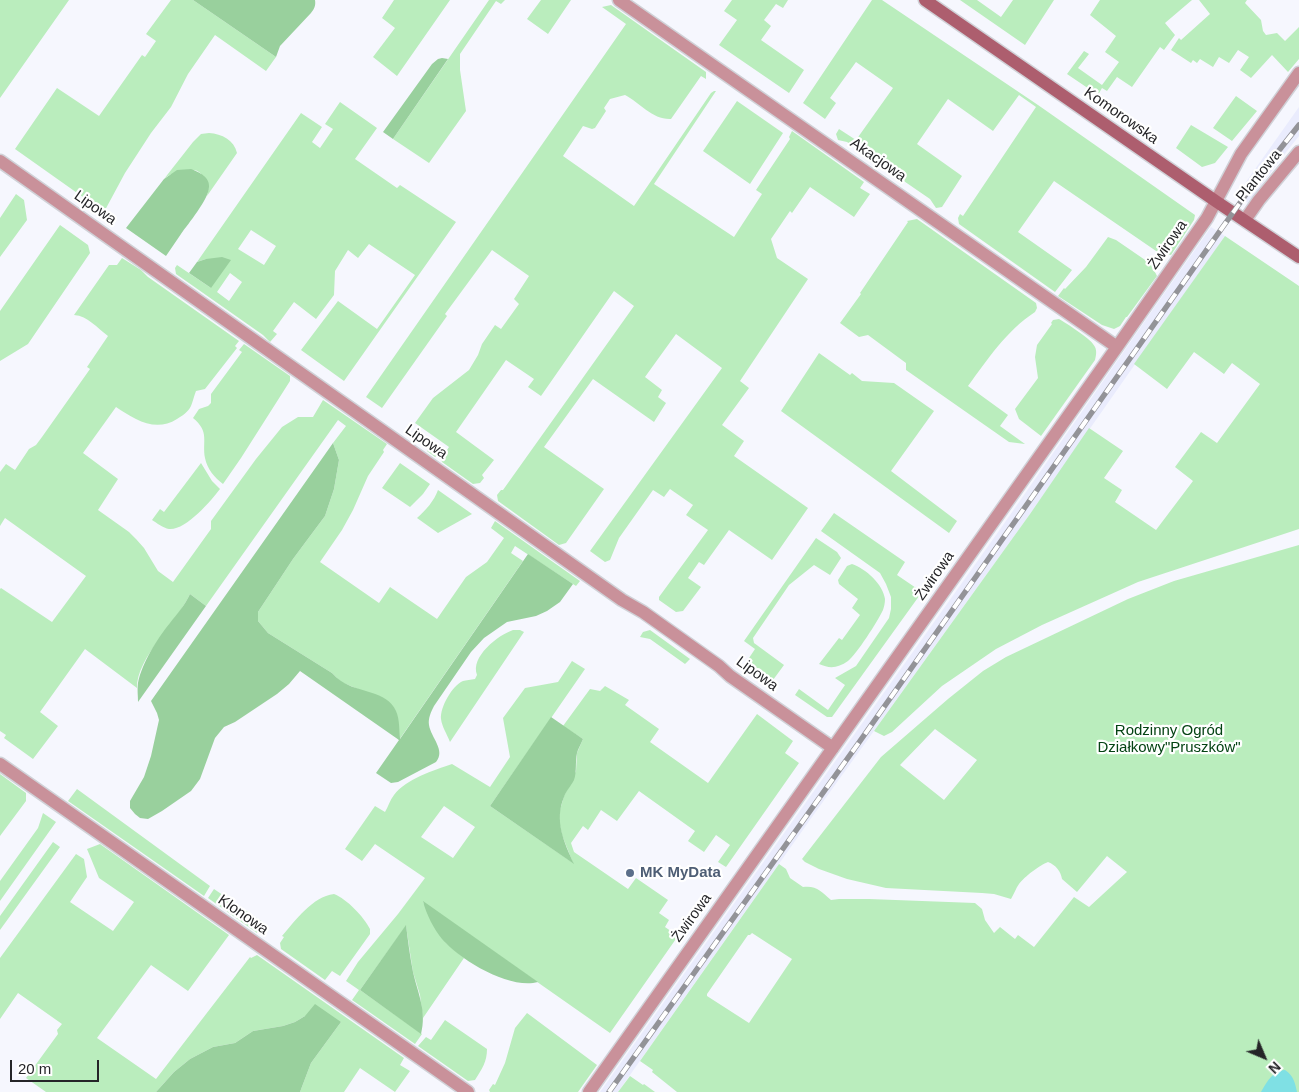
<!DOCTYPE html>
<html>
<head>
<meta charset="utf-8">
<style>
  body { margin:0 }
  #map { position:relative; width:1299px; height:1092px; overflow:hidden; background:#f6f7fe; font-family:Arial,sans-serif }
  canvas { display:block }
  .north { position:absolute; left:1239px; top:1032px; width:50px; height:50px; -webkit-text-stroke:4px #fff; paint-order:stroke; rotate:135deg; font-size:14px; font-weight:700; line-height:20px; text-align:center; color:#252528 }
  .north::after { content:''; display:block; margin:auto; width:18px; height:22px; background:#252528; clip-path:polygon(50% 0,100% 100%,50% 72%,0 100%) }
  .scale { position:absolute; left:10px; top:1060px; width:89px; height:22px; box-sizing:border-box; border:2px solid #252528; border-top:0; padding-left:6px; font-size:15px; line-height:18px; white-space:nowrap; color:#252528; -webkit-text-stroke:4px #fff; paint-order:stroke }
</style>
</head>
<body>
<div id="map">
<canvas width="1299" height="1092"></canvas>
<div class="north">N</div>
<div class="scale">20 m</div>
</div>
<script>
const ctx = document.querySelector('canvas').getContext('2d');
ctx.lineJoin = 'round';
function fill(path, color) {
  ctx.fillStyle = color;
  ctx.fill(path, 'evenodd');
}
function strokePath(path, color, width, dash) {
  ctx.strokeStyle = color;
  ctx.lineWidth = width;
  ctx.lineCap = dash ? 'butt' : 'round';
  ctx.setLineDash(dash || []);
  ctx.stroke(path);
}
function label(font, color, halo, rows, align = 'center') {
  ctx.font = font + ' Arial,sans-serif';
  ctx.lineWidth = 4.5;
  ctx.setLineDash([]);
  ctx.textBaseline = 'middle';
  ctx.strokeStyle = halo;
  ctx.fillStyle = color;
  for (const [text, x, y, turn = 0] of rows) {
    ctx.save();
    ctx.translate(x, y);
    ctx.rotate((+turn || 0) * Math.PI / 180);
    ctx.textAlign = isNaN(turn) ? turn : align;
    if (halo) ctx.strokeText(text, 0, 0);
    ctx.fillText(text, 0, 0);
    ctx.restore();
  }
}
fill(new Path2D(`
  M1299 107V136L1287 151 1248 203 1236 196Z
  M1211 227 1225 236 1030 514 812 817 618 1092H600L1001 528 1154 308Z`), '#eaecfd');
fill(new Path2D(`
  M0 0H69L0 98Z
  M171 0H193L276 57 266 71 215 35 188 74 171 107 151 133 125 173 104 212 15 149 57 88 99 116 142 55 145 57 156 41 146 34Z
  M394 0H450L397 76 373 57 395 28 382 18Z
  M489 0H505L501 4 496 1 460 54V70L466 111 429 163 393 139Z
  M541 0H571L548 34 527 19Z
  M732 0H788L783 8 776 4 764 20 771 26 761 40 804 70 789 93 719 45 737 20 724 11Z
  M872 0H882L1038 105 1195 215 1194 220 1171 255 1159 253 1054 181 1018 232 1072 270 1055 292 959 224 958 218 960 214 963 216 1036 107 1019 95 993 131 948 99 917 144 962 176 942 207 936 208 930 199 847 142 838 140 836 134 839 129 856 140 893 88 856 62 830 98 836 103 825 119 803 103Z
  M960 0H977L1001 17 1013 0H1054L1025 45Z
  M1100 0H1192L1165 23 1175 35 1164 50 1160 47 1132 87 1117 77 1107 91 1102 88 1098 95 1067 74 1084 51 1089 54 1078 68 1102 85 1119 62 1105 52 1116 36 1090 15Z
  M1199 0H1247L1245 3 1261 20 1263 31 1266 35 1277 33 1285 41 1299 27V59L1288 72 1272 55 1251 78 1240 70 1249 57 1238 50 1229 63 1219 57 1213 67 1200 59 1197 63 1193 60 1191 63 1171 50 1179 38 1181 40 1210 14Z
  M611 5 706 72V79L701 76 671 119C653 120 640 103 625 95L610 99 604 108 606 111 595 128 592 129 583 126 563 156 634 206 711 93 714 91H716L654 184 734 237 762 194 756 190 790 139 789 137 792 131 864 182 860 188 870 194 854 217 810 187 792 213 790 211 771 239 777 258 808 279 740 381 749 388 722 425 744 441 734 456 808 508 772 560 729 530 704 565 699 562 688 578 701 587 683 611 676 612 659 600V597L708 530 686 515 693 505 670 489 664 497 653 490 619 538 610 560 605 562 590 551 722 368 676 334 645 377 662 390 658 397 666 403 654 422 593 379 544 447 604 489 566 543 559 545 498 501 497 495 501 490H503L634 306 614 291 541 396 528 387 534 379 506 360 456 432 494 460 482 475 484 478 480 483 473 484 442 462 441 459 438 456 435 457 427 451 432 444 445 453 449 447 415 423 433 398 469 370 478 355 482 344 495 325 501 329 519 304 514 299 529 276 492 250 445 314 447 316 382 408 366 397 626 24 602 7Z
  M1236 96 1257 111 1232 141 1213 128Z
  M737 101 783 133 750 184 703 151Z
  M340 102 377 128 355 159 397 188 400 185 456 222 344 381 301 350 338 301 377 329 415 275 369 244 358 258 348 250 335 271 334 295 316 319 294 302 273 331 277 334 270 342 263 335 176 274 175 268 177 265 211 288 206 259 197 262 301 113 322 127 312 142 320 148 333 129 325 124ZM251 230 276 246 264 265 238 249ZM230 273 242 282 229 301 217 292Z
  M1191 125 1228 147 1215 163 1202 167 1176 148Z
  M209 133C222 134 234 140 237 153L207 196 209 187C202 173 199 167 182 171 175 173 169 174 164 179L193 142 201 134Z
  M16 194 24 200 27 220 0 257V218Z
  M917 219 1036 303 1037 308 1035 312C1006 331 988 359 968 386L1008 415 1000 426 1025 444 1009 442 906 370V363L868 335 859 337 840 323 861 294 860 293 908 222 907 221Z
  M60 225 88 245 90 253 28 344 0 361V311Z
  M1225 236 1299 286V529L1138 582 1042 625 996 649 942 686 892 732 884 736 874 731 1030 514 1089 428 1123 451 1104 478 1122 490 1115 502 1156 530 1193 481 1175 467 1201 432 1217 443 1260 384 1232 363 1224 374 1194 352 1167 389 1134 364Z
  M1108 237 1116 240 1151 264 1157 276 1127 317H1126L1120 326 1114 329 1102 325 1058 296 1064 288 1065 289 1086 267Z
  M122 258 141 270 148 277 239 341 235 346 237 348 205 389 196 391C194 396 193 401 191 406 188 412 182 416 177 419 155 433 134 419 116 407L83 453 118 479 98 510 129 532 136 539 144 548 158 571 173 582 211 529V521L256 459 282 427 298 417H313L323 400 387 444 383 450 384 452 368 476 353 510 342 530 320 562 379 603 390 587 437 619 466 577 487 562 504 538 491 528 495 521 580 581 576 586 515 546 511 553 523 561 399 740 358 689 341 682 332 673 268 633 258 621V612L293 559 325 516 334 489 339 460 333 443 346 426 338 420 206 606 190 594C178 621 136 658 137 688L85 649 40 712 58 726 33 759 4 738 6 735 0 731V589L1 588 52 622 86 576 5 518 0 526V472L6 464 15 470 29 449 36 445 42 437 90 369 87 367 108 336C97 328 88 316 74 315L109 265H117Z
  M1059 319C1067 324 1092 339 1095 347 1097 351 1096 356 1095 360L1041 436 1019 419 1015 409 1038 378 1035 357 1037 345 1052 324 1051 323 1053 320Z
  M244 344 290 376V381L241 458 223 484C215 478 207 469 205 458 202 441 210 432 193 418L199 409 208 406 211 403V394L242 352 239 350Z
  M819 353 850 375 852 373 862 381 894 383 934 411 891 471 957 521 949 533 781 411Z
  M201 463 212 481 220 489C211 501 185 531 169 529 163 528 157 523 152 520L160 509 164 512Z
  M400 463 430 484 423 494 410 507 382 488Z
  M438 490 472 514 438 533 417 518C426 510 434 501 438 490Z
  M834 513 905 562 897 575 922 592 832 717H827L795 695 799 689 828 710 845 685 835 678 856 666 889 618 891 609V597L886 584 880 573 821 531Z
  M816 538 837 552 841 558 830 575 814 565 789 585 753 638 754 643 784 665 773 680 747 661 755 649 744 641Z
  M1299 545V1092H677L652 1072 653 1070 640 1061 779 864 786 869 790 878 803 887C816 885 822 892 831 900L839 899H869L975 903 982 909 985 920 994 933 1000 927 1015 939 1018 935 1034 947 1074 897 1089 907 1127 872 1107 856 1077 892 1062 879C1061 872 1056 865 1048 862 1040 865 1024 877 1019 884 1016 888 1014 894 1011 899L994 894 982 893 886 888 847 879 819 869 805 862 802 859 881 757 948 699 983 671 1006 657 1128 599 1174 581ZM935 729 977 760 944 800 900 765ZM752 933 792 959 749 1023 707 996V994L748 935H750Z
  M852 564C866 569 883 584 885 599 885 603 884 607 883 610 878 621 856 655 848 661 838 668 830 669 819 664L839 638 842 640 860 615 852 608 858 599 839 584 838 580 847 566Z
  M513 630H520L524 632 450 742C447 734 442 727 441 719 440 707 452 686 463 681 466 680 471 680 475 679L477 675C470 657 498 635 513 630Z
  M650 630 690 659 685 664 650 639 640 637 643 632Z
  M572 661 585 669 490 806 573 863 562 835 559 821 560 810 564 796 576 771 577 753 583 739 563 726 590 689 600 691 605 686 629 700 625 705 659 729 650 742 708 783 757 714 793 741 785 753 799 763 726 867 718 862 730 845 716 835 704 852 688 841 695 831 639 791 617 821 601 810 588 830 583 826 571 843 574 852 628 889 636 878 668 900 659 913 669 920 665 927 678 936 610 1033 423 902 446 943 464 958 423 1018 420 995 413 972 406 926 360 990 422 1034 415 1044 352 1000 359 990 346 981 358 962 398 914 425 878 375 844 362 861 345 849 375 806 385 812C388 807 390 800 394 795 406 779 434 770 452 764L490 787 510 757 503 718 525 688 558 682ZM444 806 475 827 453 858 421 837Z
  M0 774 26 793V801L0 836Z
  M77 789 210 886 204 896 68 801Z
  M43 813 56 822 0 901V881L38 828Z
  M53 842 60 847 0 930V916Z
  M100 844 229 935 188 991 151 965 97 1038 156 1079 250 957 251 958 257 955 404 1058 400 1065 410 1071 395 1092 360 1068 344 1092H300L311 1063 341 1022 305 1016 295 1022 283 1026 253 1031 235 1043 213 1047 190 1059 174 1072 156 1092H46L26 1078 58 1034 57 1030 62 1024 18 993 0 1019V958L76 854 84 859 87 877 70 902 113 931 134 902 99 878 87 849Z
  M214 889 267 925 264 931 257 933 208 898Z
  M334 894C347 899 364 917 370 929V934L340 976 332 971 325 980 281 949 280 943 284 937 282 936C296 920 312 897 334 894Z
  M527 1013 597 1065 578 1092H490L489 1090 493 1084 495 1085 505 1063 515 1028Z
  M445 1020 487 1049C487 1062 482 1069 475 1080L468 1081 418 1046 426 1037 431 1040Z
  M630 1076 643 1085 644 1084 655 1092H618Z`), '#baedbd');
fill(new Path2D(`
  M193 0H315C316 6 314 9 311 13L280 46 276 57Z
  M442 58 448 59 393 139 383 132 432 64 438 59Z
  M191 169C199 172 210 177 209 187 209 199 188 224 181 234 176 241 171 249 166 256L126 228 164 179 177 170Z
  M222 257 231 260 211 288 189 273 197 262 206 259Z
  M333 443 339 460 334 489 325 516 293 559 258 612V621L268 633 332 673C335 676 338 679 341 681 358 693 387 690 396 711 400 720 399 731 400 739L528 554 573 584 560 602 547 611 536 616 507 622 484 638 471 652 434 706C431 712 428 718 429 725 431 738 446 750 436 762L398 782 391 783 376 773 399 740 300 671 289 684 277 694 235 722 224 727 215 738 200 779 191 791 162 811 148 819 140 818 135 814 130 808V801L144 777 151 756 159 720 157 713 151 701Z
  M190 594 206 606 138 702C138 696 137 689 138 683 142 663 157 639 170 623 177 614 185 605 190 594Z
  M551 717 583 739C581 744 578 749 577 753 575 762 577 772 574 780 571 786 566 791 564 797 554 821 564 842 574 864L490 806Z
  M423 901 538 982C510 990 460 960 442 939 434 929 426 914 423 901Z
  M406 925C408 941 410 957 413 972 418 994 427 1011 421 1034L360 990Z
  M315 1004 341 1022 311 1063 300 1092H156L174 1072 190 1059 213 1047 235 1043 253 1031 283 1026 295 1022 305 1016Z`), '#99d09d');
fill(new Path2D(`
  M1285 1070C1294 1076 1295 1083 1297 1092H1261C1267 1082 1272 1071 1285 1070Z`), '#7fe0e4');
const lane = new Path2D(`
  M1245 220 1259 200 1299 152`);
const street = new Path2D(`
  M619 0 1117 347
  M0 161 622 600 643 612 719 666 730 676 833 748
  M0 764 468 1092
  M589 1092 1117 347 1207 218 1241 154 1299 73`);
const secondary = new Path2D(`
  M925 0 1217 202 1299 257`);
strokePath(lane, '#d0d1d7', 15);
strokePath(street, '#d0d1d7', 15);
strokePath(secondary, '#d0d1d7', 15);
strokePath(lane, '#c9919a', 12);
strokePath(street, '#c9919a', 12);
strokePath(secondary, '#ad5e6e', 12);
const rail = new Path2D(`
  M609 1092 860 741 1222 228 1262 172 1299 125`);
strokePath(rail, '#939398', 5.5);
strokePath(rail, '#fff', 4, [11]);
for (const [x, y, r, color] of [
  [630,873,5,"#5c6f8a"]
]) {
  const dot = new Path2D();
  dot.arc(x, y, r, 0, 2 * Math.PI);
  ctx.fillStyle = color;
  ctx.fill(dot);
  strokePath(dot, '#fff', 2);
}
label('15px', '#252528', '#fff', [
  ["Komorowska",1121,116,35],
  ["Akacjowa",878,160,35],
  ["Plantowa",1259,176,-51],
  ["Lipowa",95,208,35],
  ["Żwirowa",1168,245,-55],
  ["Lipowa",426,442,35],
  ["Żwirowa",935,576,-55],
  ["Lipowa",757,674,36],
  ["Klonowa",243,915,35],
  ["Żwirowa",692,918,-54]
]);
label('15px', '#044313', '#fff', [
  ["Rodzinny Ogród",1169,731],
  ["Działkowy\"Pruszków\"",1169,748]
]);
label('bold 15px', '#4e5e75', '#fff', [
  ["MK MyData",640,873]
], 'left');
</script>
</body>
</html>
